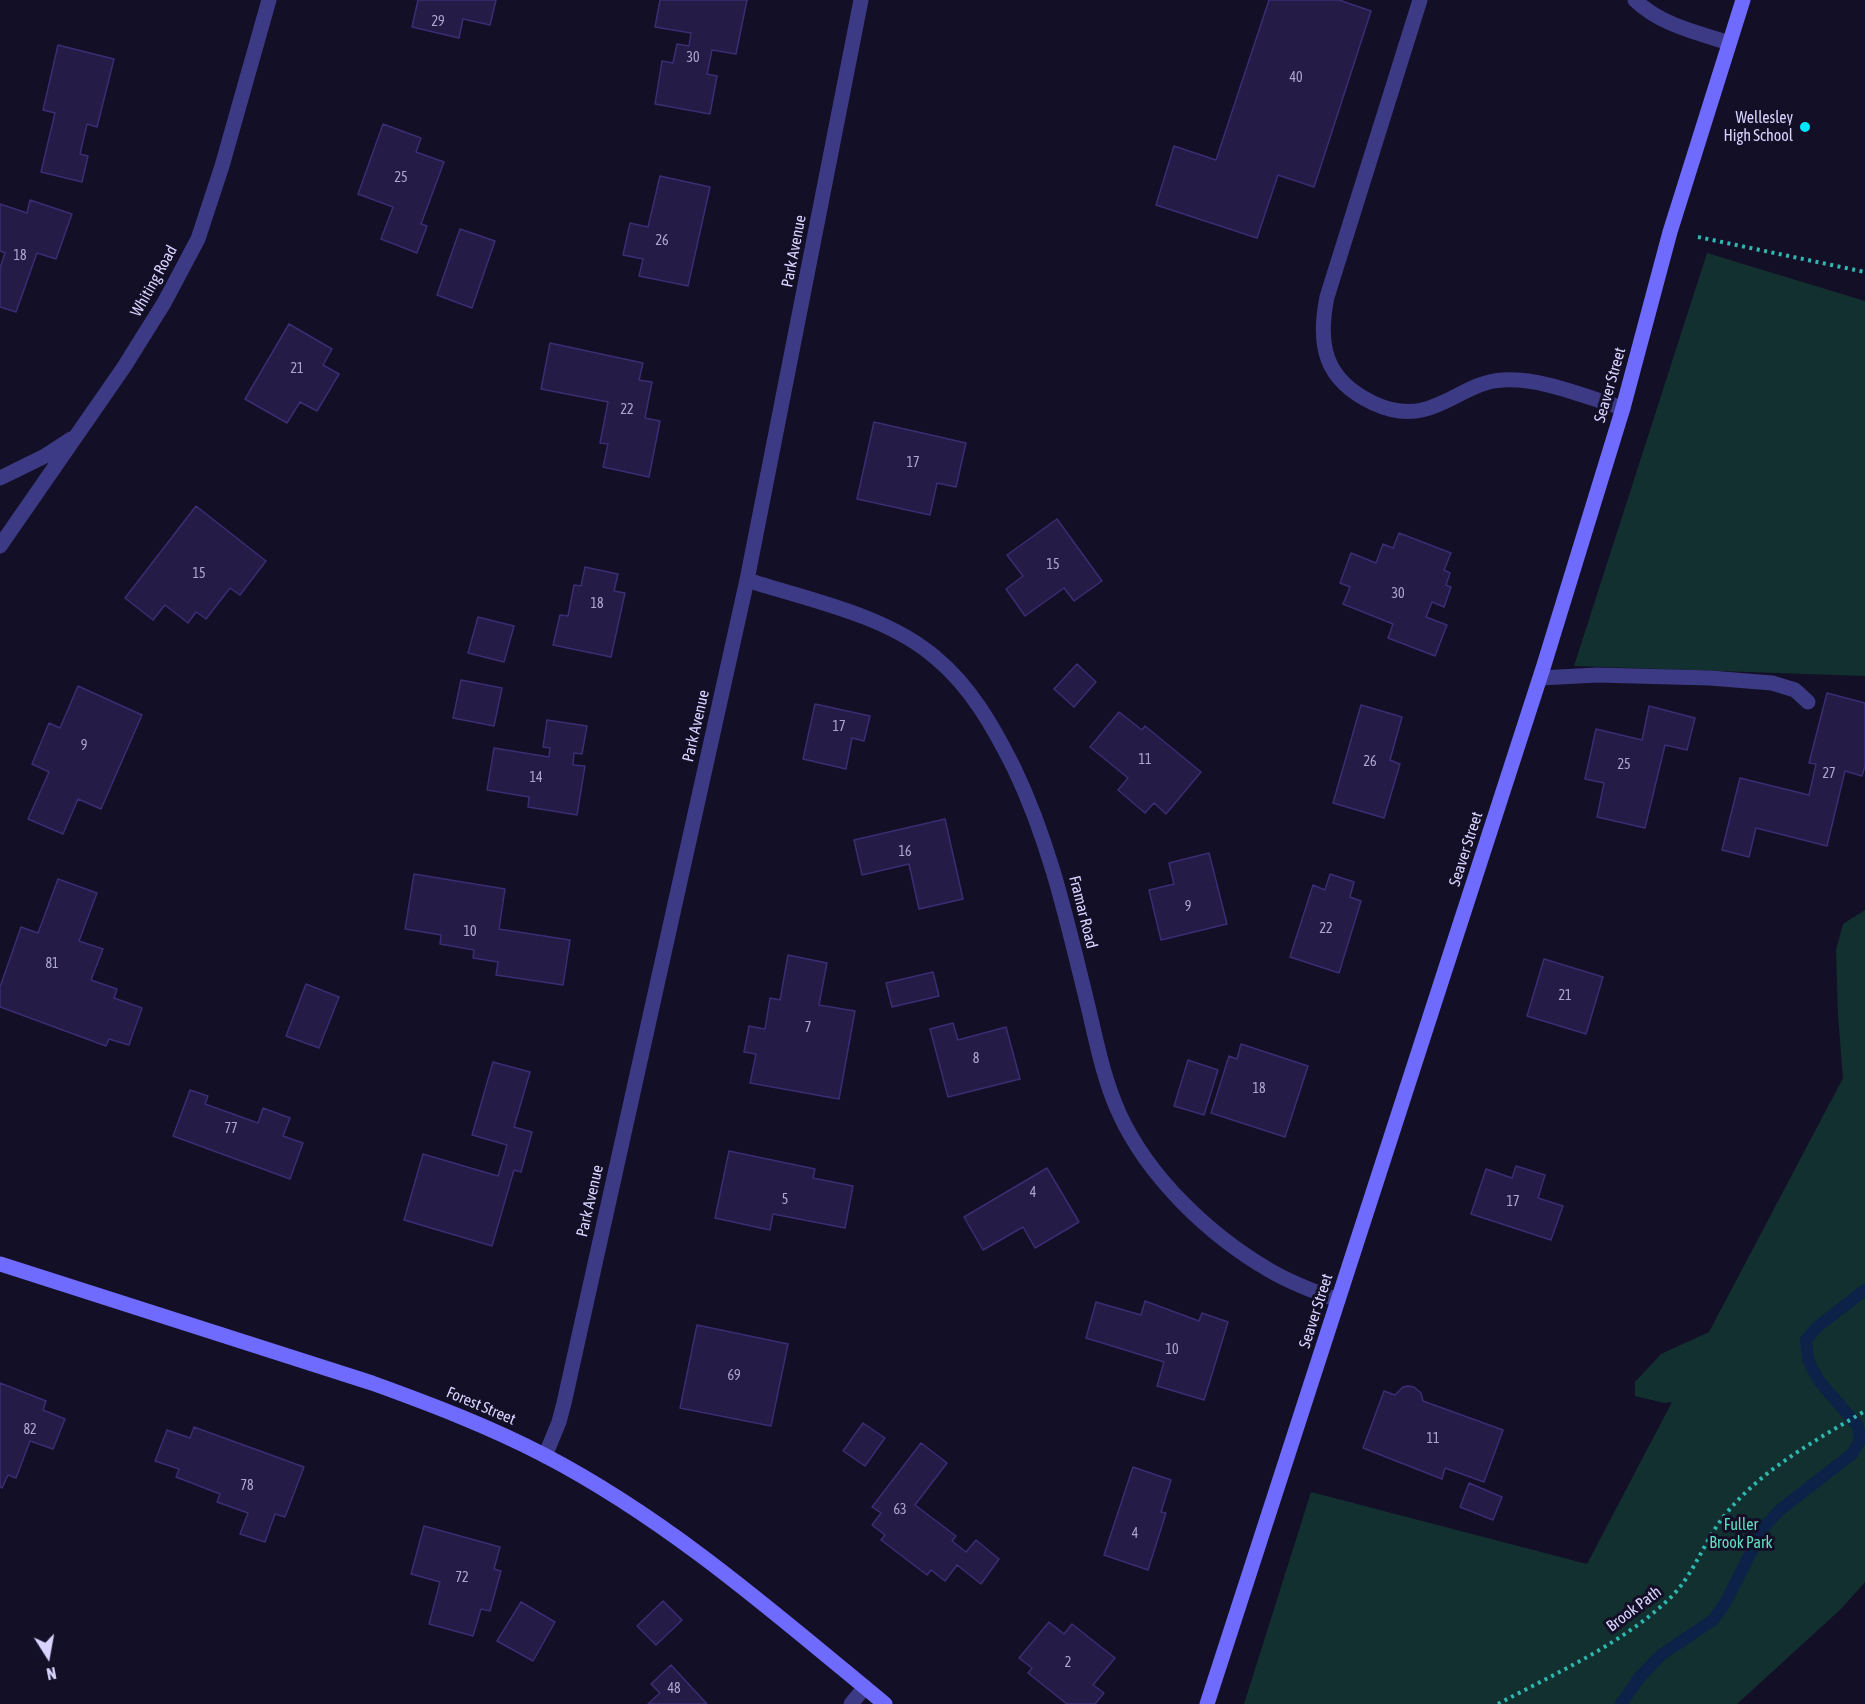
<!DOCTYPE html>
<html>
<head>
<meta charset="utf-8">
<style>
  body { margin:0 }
  #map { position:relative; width:1865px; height:1704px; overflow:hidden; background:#130f26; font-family:"Asap Condensed",sans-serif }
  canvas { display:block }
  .north { position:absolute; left:18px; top:1626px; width:60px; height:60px; -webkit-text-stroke:4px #130f26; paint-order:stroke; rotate:169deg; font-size:16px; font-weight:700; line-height:24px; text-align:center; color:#d9d4ff }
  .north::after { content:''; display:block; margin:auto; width:21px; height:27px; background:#d9d4ff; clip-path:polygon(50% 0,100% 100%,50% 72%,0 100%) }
</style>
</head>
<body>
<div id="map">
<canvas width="1865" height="1704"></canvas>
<div class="north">N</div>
</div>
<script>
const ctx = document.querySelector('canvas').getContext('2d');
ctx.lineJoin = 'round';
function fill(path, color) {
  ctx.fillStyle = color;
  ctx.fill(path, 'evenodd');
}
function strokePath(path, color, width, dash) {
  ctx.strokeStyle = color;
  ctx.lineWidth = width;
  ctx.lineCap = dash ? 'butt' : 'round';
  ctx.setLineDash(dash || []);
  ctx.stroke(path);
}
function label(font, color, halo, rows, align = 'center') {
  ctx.font = font + ' "Asap Condensed",sans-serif';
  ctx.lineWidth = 6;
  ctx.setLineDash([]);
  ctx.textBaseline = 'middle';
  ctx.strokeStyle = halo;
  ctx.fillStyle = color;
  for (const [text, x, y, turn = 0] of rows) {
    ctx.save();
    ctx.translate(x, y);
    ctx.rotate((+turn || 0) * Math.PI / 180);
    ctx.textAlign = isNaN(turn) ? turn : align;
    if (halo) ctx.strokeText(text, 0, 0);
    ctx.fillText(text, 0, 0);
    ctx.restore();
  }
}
fill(new Path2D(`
  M1707 253 1865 301V676L1574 666Z
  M1865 910V1582L1841 1609 1737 1704H1244L1311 1492 1587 1564 1672 1402 1664 1403 1635 1396V1382L1661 1354 1709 1332 1843 1078 1838 1016 1836 950 1843 924Z`), '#12302f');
strokePath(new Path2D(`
  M1621 1704 1639 1678 1661 1655 1713 1620 1724 1605 1764 1527 1781 1509 1852 1454 1860 1441 1858 1426 1819 1381 1808 1360 1806 1340 1817 1327 1865 1290`), '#0c2248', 12);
const building = new Path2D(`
  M418 0H496L490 25 463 19 459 38 412 27Z
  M660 0H747L736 54 712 50 707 74 717 76 710 114 655 104 662 61 673 63 677 44 689 46 691 33 655 27Z
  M1269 0H1339L1371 11 1314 187 1278 175 1257 238 1156 205 1174 146 1216 160Z
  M58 45 114 59 97 127 87 124 80 154 88 156 82 182 41 172 55 113 43 110Z
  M383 124 421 138 416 152 444 162 421 224 427 226 417 253 381 239 393 207 358 194Z
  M660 176 710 187 688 286 639 276 643 259 623 255 630 223 648 227Z
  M30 200 72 214 56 259 37 253 16 312 0 307V268L5 253 0 251V204L27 213Z
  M460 229 495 241 472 308 437 295Z
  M289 324 332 349 323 365 339 374 317 411 300 402 287 423 245 399Z
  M550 343 643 363 639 380 652 382 645 418 660 421 649 477 603 467 608 444 600 443 608 402 541 389Z
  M874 422 966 443 956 487 937 483 930 515 857 499Z
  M196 506 266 561 240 595 230 588 206 619 196 612 188 623 165 605 153 620 125 598Z
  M1057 519 1102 581 1074 601 1064 588 1025 616 1006 589 1023 576 1007 555Z
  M1399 533 1451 553 1444 570 1450 573 1446 585 1451 587 1444 607 1432 602 1426 617 1447 625 1435 656 1388 638 1393 624 1343 604 1350 587 1340 583 1351 553 1376 563 1383 544 1393 548Z
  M585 567 618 574 614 591 625 593 611 657 553 645 560 615 568 616 574 585 581 586Z
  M478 617 514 626 504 662 468 653Z
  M1077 664 1096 682 1074 707 1054 689Z
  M461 680 502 688 494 726 453 718Z
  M78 686 142 715 101 809 78 799 63 834 28 819 49 772 32 764 49 723 60 728Z
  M1827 693 1865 703V766L1862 776 1845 771 1827 846 1756 828 1749 857 1722 850 1740 778 1809 795 1816 764 1809 763Z
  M815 704 870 716 864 741 852 738 846 769 803 759Z
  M1361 705 1402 717 1390 760 1400 764 1384 818 1333 803Z
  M1649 706 1695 718 1687 750 1665 745 1645 828 1597 817 1604 783 1585 779 1596 729 1642 740Z
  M1119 712 1142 730 1145 726 1201 772 1166 814 1154 803 1145 813 1118 790 1128 778 1090 747Z
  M547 720 587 726 582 754 574 753 573 765 585 766 577 815 528 807 529 797 487 790 494 748 549 757 550 748 543 747Z
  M945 819 963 899 919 909 909 864 862 875 854 840Z
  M1209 853 1227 924 1161 940 1149 890 1174 884 1169 863Z
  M414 874 505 889 499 929 570 940 563 985 496 975 498 962 473 958 474 950 440 944 441 935 405 929Z
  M1330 874 1354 882 1350 897 1361 901 1339 973 1290 957 1313 885 1325 890Z
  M58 879 97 893 79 941 103 949 91 980 117 989 114 998 142 1008 129 1045 109 1039 106 1046 0 1007V987L21 927 38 933Z
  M788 955 827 963 819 1005 855 1011 839 1099 750 1083 756 1054 744 1052 749 1026 765 1029 770 998 780 1000Z
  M1544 959 1603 977 1586 1034 1527 1016Z
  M933 972 939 996 892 1007 886 983Z
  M306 984 339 997 319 1048 286 1036Z
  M953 1023 958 1040 1006 1027 1020 1079 948 1097 930 1029Z
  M1241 1044 1308 1066 1285 1137 1211 1113 1229 1056 1237 1059Z
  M1188 1060 1218 1070 1204 1115 1174 1106Z
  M493 1062 530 1072 514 1127 532 1132 521 1172 514 1170 492 1246 404 1220 423 1154 498 1176 507 1145 472 1135Z
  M190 1090 208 1096 205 1104 258 1123 263 1108 290 1118 283 1136 303 1143 290 1179 173 1136Z
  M729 1151 815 1169 813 1178 853 1186 845 1228 773 1214 770 1230 715 1218Z
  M1516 1166 1545 1175 1538 1198 1563 1206 1551 1240 1471 1214 1486 1169 1512 1178Z
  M1047 1168 1079 1222 1035 1248 1023 1227 983 1250 964 1217Z
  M1145 1301 1199 1321 1202 1313 1228 1322 1204 1400 1157 1386 1164 1362 1086 1338 1096 1302 1141 1315Z
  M697 1325 788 1344 771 1426 680 1408Z
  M0 1383 46 1401 43 1410 65 1419 53 1449 30 1441 16 1478 8 1475 2 1488 0 1487Z
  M1408 1386 1414 1387 1421 1393 1423 1401 1503 1430 1484 1482 1445 1468 1442 1479 1363 1448 1384 1391 1395 1395 1403 1387Z
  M863 1423 885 1438 865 1466 843 1451Z
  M194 1427 304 1467 285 1517 275 1514 265 1542 240 1534 248 1513 217 1502 220 1494 176 1477 179 1469 155 1461 167 1430 190 1438Z
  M921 1443 947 1463 915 1505 956 1536 952 1541 966 1552 976 1540 999 1559 981 1584 957 1565 945 1581 931 1570 927 1575 881 1540 885 1535 872 1525 881 1513 872 1507Z
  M1133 1467 1171 1480 1161 1512 1166 1513 1148 1570 1104 1555Z
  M1469 1483 1502 1497 1493 1520 1460 1507Z
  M424 1526 500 1547 494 1569 501 1571 490 1611 481 1609 473 1636 429 1624 440 1582 411 1574Z
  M663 1601 682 1620 656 1645 637 1626Z
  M521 1602 555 1622 533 1661 497 1641Z
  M1049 1622 1064 1634 1072 1624 1115 1658 1093 1685 1104 1693 1095 1704H1067L1028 1673 1032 1668 1019 1658Z
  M671 1665 707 1704H648L660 1693 651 1684Z`);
fill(building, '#241b47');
strokePath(building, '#3b2d73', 1.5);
strokePath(new Path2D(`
  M1698 237 1865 272
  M1498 1704C1556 1673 1620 1645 1668 1600 1692 1578 1702 1546 1721 1520 1758 1471 1813 1442 1865 1411`), '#2fb8b0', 4, [3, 4.5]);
strokePath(new Path2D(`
  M1420 0 1327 297C1317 346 1325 380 1373 403 1388 410 1405 414 1422 410 1450 404 1473 381 1503 380 1543 378 1585 397 1623 408
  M1635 0C1661 25 1696 32 1729 43
  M1540 678 1597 675 1710 678 1772 683 1795 690 1808 702`), '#3d3a85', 15);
strokePath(new Path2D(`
  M0 478 45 456 71 439
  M0 546 124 367 164 303 198 239 222 166 269 0
  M747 580C809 600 887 615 936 658 971 687 994 728 1014 768 1050 843 1067 921 1087 1002 1096 1039 1103 1078 1119 1113 1148 1177 1209 1235 1269 1270 1291 1283 1315 1292 1338 1300
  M545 1456 559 1422 564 1403 747 580 861 0
  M851 1704 865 1687`), '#3d3a85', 15);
strokePath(new Path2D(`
  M0 1264 372 1383C430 1404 488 1426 544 1455 669 1520 777 1615 885 1704
  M1207 1704 1544 665 1623 408 1670 232 1743 0`), '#6f6bff', 15);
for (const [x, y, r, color] of [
  [1805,127,6,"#00e5ff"]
]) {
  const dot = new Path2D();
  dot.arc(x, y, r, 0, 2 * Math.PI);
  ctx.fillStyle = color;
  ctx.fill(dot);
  strokePath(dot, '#130f26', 2);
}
label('14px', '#aca6d1', null, [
  ["29",438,22],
  ["30",693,58],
  ["40",1296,78],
  ["25",401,178],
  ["26",662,241],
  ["18",20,256],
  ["21",297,369],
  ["22",627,410],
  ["17",913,463],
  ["15",1053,565],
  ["15",199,574],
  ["30",1398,594],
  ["18",597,604],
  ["17",839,727],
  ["9",84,746],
  ["11",1145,760],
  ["26",1370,762],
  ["25",1624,765],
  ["27",1829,774],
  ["14",536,778],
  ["16",905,852],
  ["9",1188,907],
  ["22",1326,929],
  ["10",470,932],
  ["81",52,964],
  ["21",1565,996],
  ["7",808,1028],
  ["8",976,1059],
  ["18",1259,1089],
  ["77",231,1129],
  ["4",1033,1193],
  ["5",785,1200],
  ["17",1513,1202],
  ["10",1172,1350],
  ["69",734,1376],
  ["82",30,1430],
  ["11",1433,1439],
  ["78",247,1486],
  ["63",900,1510],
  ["4",1135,1534],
  ["72",462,1578],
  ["2",1068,1663],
  ["48",674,1689]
]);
label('16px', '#d9d4ff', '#130f26', [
  ["Wellesley",1793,118],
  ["High School",1793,136]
], 'right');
label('16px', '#d9d4ff', '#130f26', [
  ["Park Avenue",794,251,-79],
  ["Whiting Road",154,281,-61],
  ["Seaver Street",1610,385,-74],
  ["Park Avenue",696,726,-77],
  ["Seaver Street",1466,849,-72],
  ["Framar Road",1083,912,76],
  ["Park Avenue",590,1201,-77],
  ["Seaver Street",1316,1311,-72],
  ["Forest Street",481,1406,23],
  ["Brook Path",1634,1609,-37]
]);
label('16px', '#5fe0c0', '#130f26', [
  ["Fuller",1741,1525],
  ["Brook Park",1741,1543]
]);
</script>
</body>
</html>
